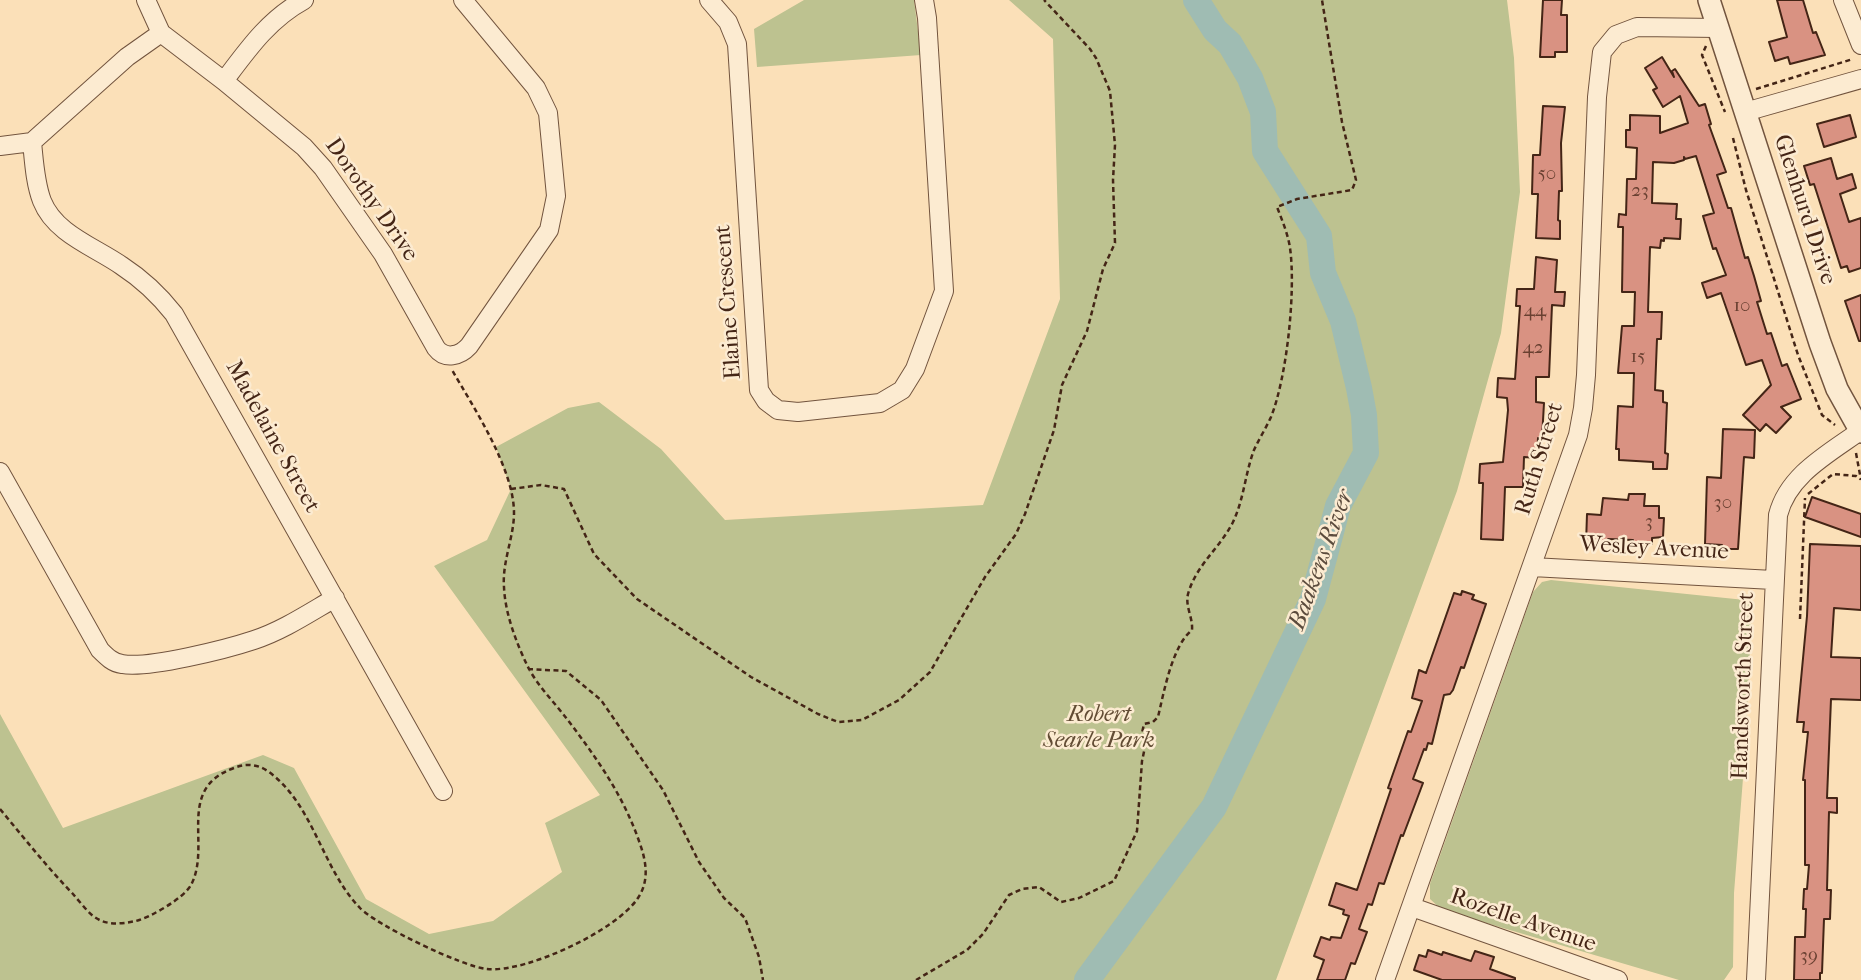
<!DOCTYPE html>
<html>
<head>
<meta charset="utf-8">
<style>
  body { margin:0 }
  canvas { display:block; background:#fbe0b8 }
</style>
</head>
<body>
<canvas width="1861" height="980"></canvas>
<script>
const ctx = document.querySelector('canvas').getContext('2d');
ctx.lineJoin = 'round';
function fill(path, color) {
  ctx.fillStyle = color;
  ctx.fill(path, 'evenodd');
}
function strokePath(path, color, width, dash) {
  ctx.strokeStyle = color;
  ctx.lineWidth = width;
  ctx.lineCap = dash ? 'butt' : 'round';
  ctx.setLineDash(dash || []);
  ctx.stroke(path);
}
function label(font, color, halo, rows, align = 'center') {
  ctx.font = font + ' "IM FELL French Canon",serif';
  ctx.lineWidth = 5;
  ctx.setLineDash([]);
  ctx.textBaseline = 'middle';
  ctx.strokeStyle = halo;
  ctx.fillStyle = color;
  for (const [text, x, y, turn = 0] of rows) {
    ctx.save();
    ctx.translate(x, y);
    ctx.rotate((+turn || 0) * Math.PI / 180);
    ctx.textAlign = isNaN(turn) ? turn : align;
    if (halo) ctx.strokeText(text, 0, 0);
    ctx.fillText(text, 0, 0);
    ctx.restore();
  }
}
fill(new Path2D(`
  M804 0H914L921 55 757 67 754 29Z
  M1009 0H1507L1514 58 1520 192 1501 333 1457 491 1276 980H0V714L63 828 263 755 294 768 366 899 429 934 493 921 562 872 545 823 600 795 434 566 487 540 511 489 496 447 568 408 599 402 661 449 725 520 983 505 1060 299 1053 39Z
  M1551 580 1745 600 1752 606 1746 740 1734 893 1733 967 1724 980H1679L1442 910 1430 899V884L1533 592 1542 582Z`), '#bdc290');
strokePath(new Path2D(`
  M1087 980 1214 807 1313 599 1338 506 1366 453 1364 415 1359 388 1343 321 1323 273 1319 236 1265 151 1263 112 1250 78 1230 44 1215 30 1196 0`), '#9fbcb3', 26);
const building = new Path2D(`
  M1543 0H1562L1561 15H1567V52H1555V57H1540Z
  M1777 0H1803L1813 33 1816 32 1825 55 1790 64 1788 57 1775 61 1769 42 1787 37Z
  M1662 57 1674 77 1672 71 1675 69 1699 106 1705 104 1711 124 1709 125 1726 172 1717 175 1728 208H1731L1745 258 1748 257 1754 276 1761 301 1757 302 1767 334 1771 333 1782 366 1787 364 1801 399 1781 407 1791 417 1776 433 1766 424 1760 431 1743 415 1771 385 1762 360 1746 365 1721 293 1707 298 1702 283 1726 275 1716 248 1713 249 1703 216 1714 213 1696 156 1685 159 1684 157V160L1674 163 1653 162 1652 203 1677 204 1676 219H1681L1680 239 1664 238V241L1661 240 1660 248 1650 247 1648 312H1662L1661 339H1657L1655 390 1663 391V402L1667 403 1665 453 1668 454 1667 469H1653V462L1619 460V449H1616L1618 406 1633 407 1634 373H1618L1622 326H1634L1635 292H1622L1623 227H1618L1619 214 1626 215 1627 179H1636L1637 148 1626 147V130H1630V115L1660 116V133L1688 123 1680 96 1663 107 1653 90 1657 88 1645 68Z
  M1543 106 1565 107 1561 143 1562 191H1559L1558 220 1560 221V239L1536 238 1538 194H1532L1533 155H1540Z
  M1850 115 1856 137 1824 147 1817 124Z
  M1831 158 1837 179 1852 174 1856 188 1840 194 1849 222 1861 218V268L1849 272 1847 266 1841 268 1814 184 1810 185 1804 166Z
  M1536 257 1557 260 1555 292H1565L1564 306 1552 305 1549 377H1536V402L1544 403 1542 438H1538L1537 458 1524 457 1523 487H1505L1503 540 1481 539 1483 483H1479L1480 464 1503 462 1508 410 1507 398 1497 397 1498 378 1515 379 1520 306H1516L1517 289H1534Z
  M1861 295V341H1859L1845 301Z
  M1723 429 1755 430 1754 458 1744 457 1738 549H1722V545L1705 544 1707 477 1721 478Z
  M1629 494H1645L1644 506H1659V518H1664L1663 537 1652 538V544L1633 543V540L1608 539V543L1603 545 1586 544 1587 514 1601 515 1603 498 1628 500Z
  M1812 497 1861 514V537L1805 517Z
  M1810 544 1861 546V610L1834 608 1831 657 1861 658V700L1831 699 1827 798H1837V813L1829 812 1827 890H1831L1830 919H1824L1822 973H1820V980H1794L1795 937H1805L1806 909H1803L1804 889H1807L1809 865H1805V780H1803L1808 732H1803L1804 722H1797L1807 616Z
  M1462 591 1474 595 1472 599 1486 604 1464 668 1461 667 1453 690 1450 694 1444 695 1432 744 1428 743 1426 750 1424 749 1413 779 1423 783 1403 836 1401 835 1384 884 1379 883 1372 905 1368 904 1359 929 1367 932 1355 964 1351 963 1345 980H1317L1324 960 1314 956 1321 937 1330 940 1331 937 1341 938 1349 916 1343 914 1344 910 1329 905 1336 883 1357 890 1391 789 1388 788 1408 731 1411 732 1422 701 1412 698 1419 670 1426 673 1454 593 1461 595Z
  M1428 950 1442 955 1443 952 1471 961 1475 951 1494 957 1490 969 1515 978V980H1442L1414 970 1419 955 1426 957Z`);
fill(building, '#d99282');
strokePath(building, '#442516', 2);
const minor = new Path2D(`
  M146 0 161 33 224 81 304 147 323 168 383 254 436 348C445 360 460 356 469 346L549 230 556 196 548 113 536 88 463 0
  M709 0 728 22 737 44 759 390 766 401 778 410 798 412 880 403 902 390 915 369 944 291 927 18 924 0
  M1843 0 1861 45
  M224 81C248 49 269 19 304 0
  M1745 112 1861 79
  M32 142C34 161 35 183 42 201 55 234 95 247 122 266 142 279 159 295 174 314L443 791
  M0 146 32 142 127 57 161 33
  M0 472 100 650C107 657 113 663 122 664 148 669 227 649 254 640 282 631 309 613 335 598
  M1532 567 1773 580
  M1412 907 1618 980
  M1385 980 1578 435 1583 408 1586 375 1597 97 1602 52 1616 35 1637 27 1718 28
  M1756 980 1778 515C1788 475 1828 454 1860 431`);
const tertiary = new Path2D(`
  M1709 0 1820 343 1837 389 1861 432`);
strokePath(minor, '#72543e', 20);
strokePath(tertiary, '#72543e', 24);
strokePath(new Path2D(`
  M1706 46 1702 55 1725 112
  M1756 89 1853 59
  M1733 138 1746 190 1798 355 1822 415 1835 425
  M1856 453 1861 480
  M511 489 541 485 564 489 594 554 637 599 751 677 818 714 838 722 862 720 899 700 930 672 985 577 1016 534 1025 514 1054 430 1062 385 1087 331 1103 269 1115 243 1113 180 1115 145 1110 91 1096 58 1090 49 1044 0
  M1808 494 1833 474 1856 476 1860 479
  M1800 619 1805 498
  M528 669 566 671 601 700 663 790 699 862 724 898 745 918 759 957 763 980
  M0 809C24 838 47 867 73 894 79 901 86 910 93 916 106 926 121 924 136 921 151 917 184 898 191 885 212 845 175 789 234 768 246 763 258 764 269 772 314 805 322 869 360 908 376 925 463 967 487 969 526 973 616 931 638 898 650 880 646 860 639 841 623 795 596 757 567 719 554 702 536 684 527 665 516 642 505 613 504 587 502 562 514 537 514 513 514 469 474 408 452 370
  M916 980 967 950 983 934 1009 895 1022 889 1039 887 1061 902 1079 898 1114 881 1137 831 1142 761 1145 747 1142 733 1144 724 1153 722 1158 717C1164 692 1172 646 1192 630 1193 617 1185 607 1188 594 1196 565 1220 548 1233 522 1244 499 1245 474 1254 450 1259 439 1266 428 1271 417 1287 377 1296 290 1290 248 1288 234 1282 220 1277 207L1297 199 1352 190 1356 180 1342 122 1322 0`), '#442516', 2.5, [5, 3.5]);
strokePath(minor, '#fcebd1', 18);
strokePath(tertiary, '#fcebd1', 21);
label('19px', '#694031', null, [
  ["50",1547,174],
  ["23",1640,191],
  ["10",1742,306],
  ["44",1535,311],
  ["42",1533,348],
  ["15",1638,357],
  ["30",1723,503],
  ["3",1649,522],
  ["39",1809,956]
]);
label('23px', '#442516', '#fcebd1', [
  ["Dorothy Drive",371,200,55],
  ["Glenhurd Drive",1804,210,72],
  ["Elaine Crescent",729,302,-94],
  ["Madelaine Street",272,437,61],
  ["Ruth Street",1540,459,-73],
  ["Wesley Avenue",1654,549,3],
  ["Handsworth Street",1744,686,-88],
  ["Rozelle Avenue",1523,921,19]
]);
label('italic 23px', '#624c34', '#fcebd1', [
  ["Robert",1099,715],
  ["Searle Park",1099,741]
]);
label('italic 24px', '#5b4b3d', '#fcebd1', [
  ["Baakens River",1322,560,-70]
]);
</script>
</body>
</html>
